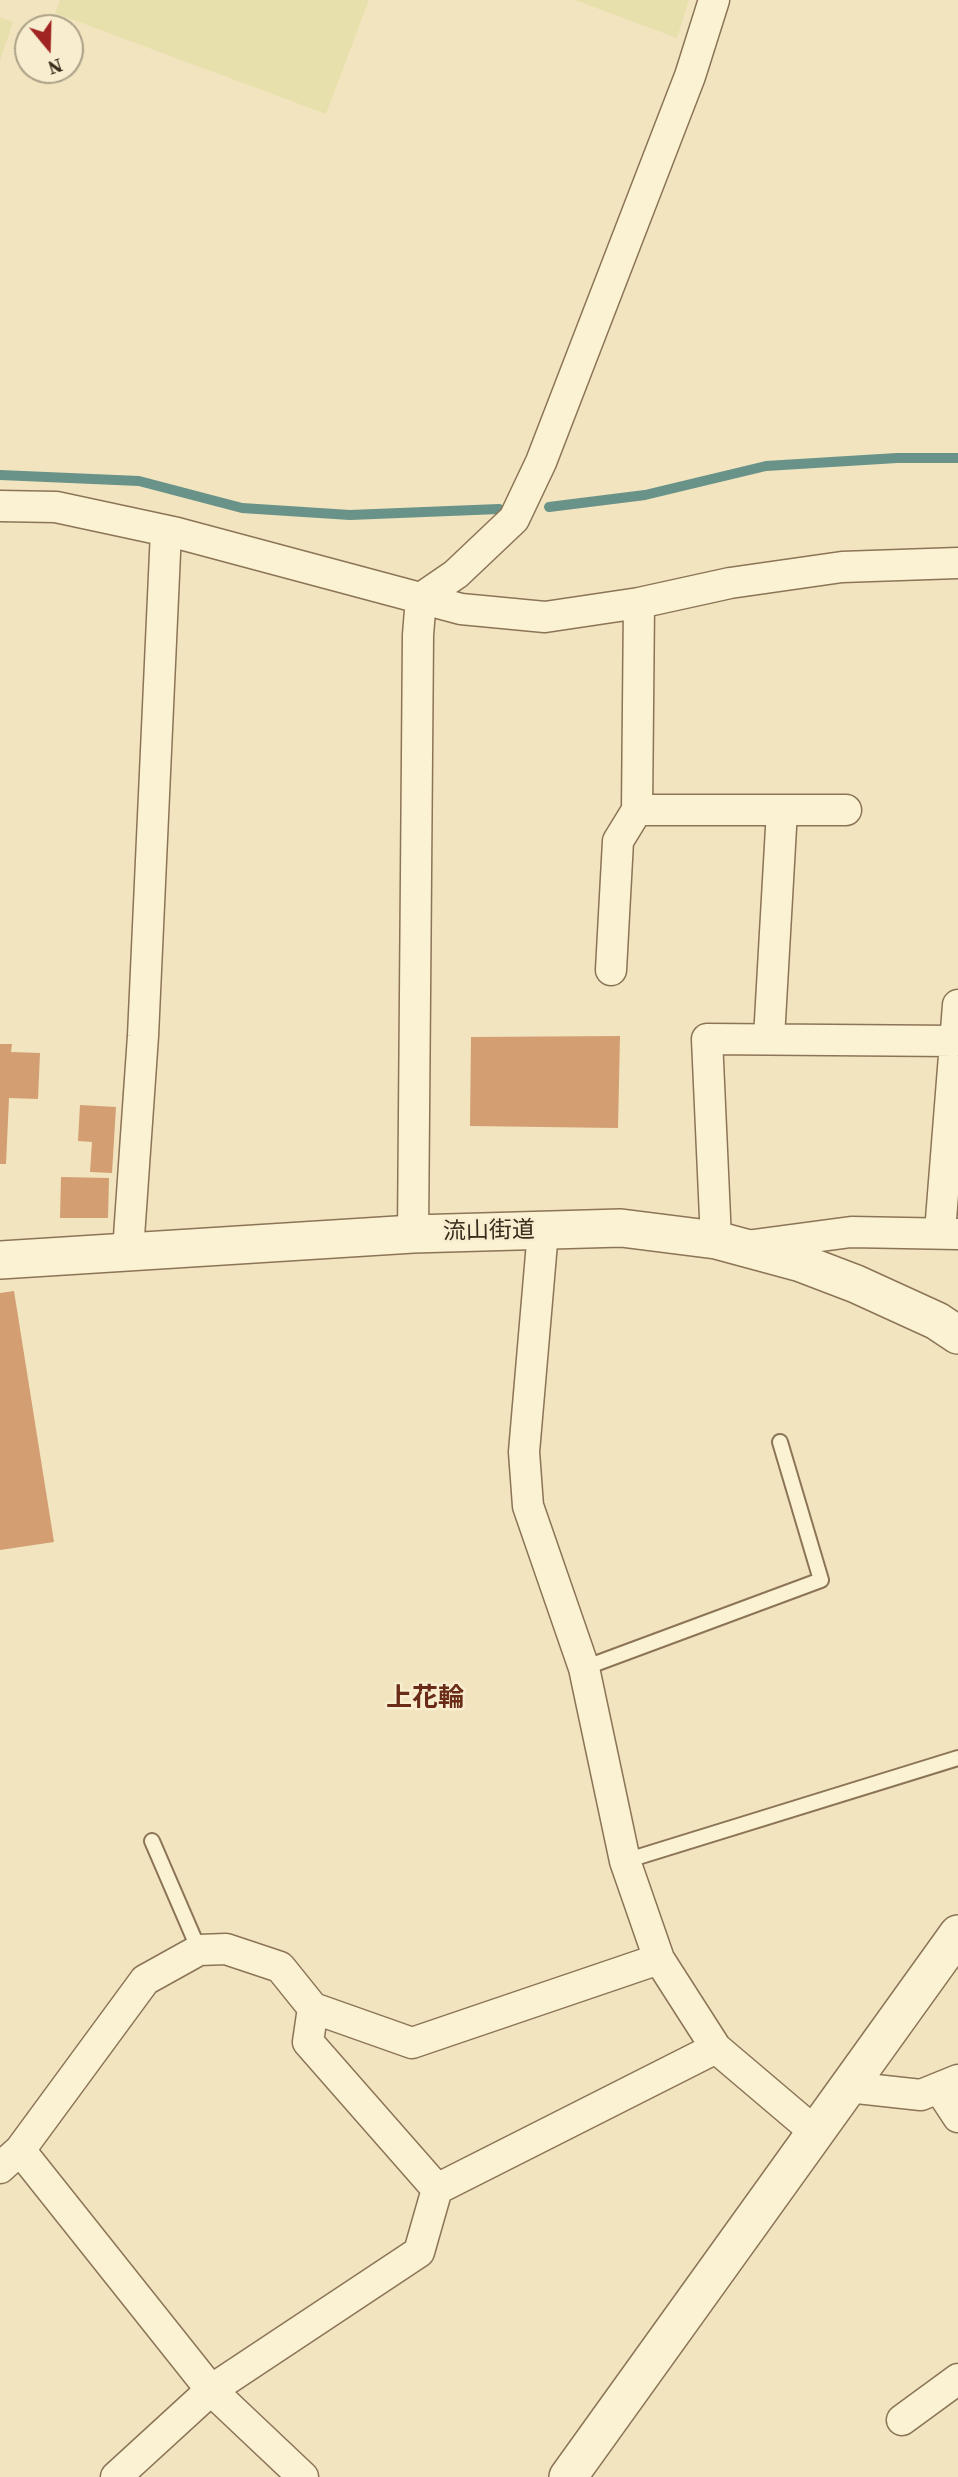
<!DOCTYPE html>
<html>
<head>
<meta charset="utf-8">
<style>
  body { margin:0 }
  #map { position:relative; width:958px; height:2477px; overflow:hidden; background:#f1e4bf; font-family:"Source Serif 4",serif }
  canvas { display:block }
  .north { position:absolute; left:14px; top:14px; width:70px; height:70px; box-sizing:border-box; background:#f8eecf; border:2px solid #aca087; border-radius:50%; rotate:161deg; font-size:19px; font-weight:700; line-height:28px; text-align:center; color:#3a2b1c }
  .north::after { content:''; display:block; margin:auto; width:24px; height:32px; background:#a02421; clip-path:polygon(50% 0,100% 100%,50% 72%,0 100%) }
</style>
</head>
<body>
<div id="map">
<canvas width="958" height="2477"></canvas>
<div class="north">N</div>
</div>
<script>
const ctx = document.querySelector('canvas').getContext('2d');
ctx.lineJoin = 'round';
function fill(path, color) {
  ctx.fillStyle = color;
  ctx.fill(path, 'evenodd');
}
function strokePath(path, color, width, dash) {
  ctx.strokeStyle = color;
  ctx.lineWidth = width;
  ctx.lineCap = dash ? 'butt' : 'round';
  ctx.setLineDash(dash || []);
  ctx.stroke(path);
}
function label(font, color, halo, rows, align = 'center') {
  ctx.font = font + ' "Source Serif 4","Noto Sans JP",serif';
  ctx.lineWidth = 5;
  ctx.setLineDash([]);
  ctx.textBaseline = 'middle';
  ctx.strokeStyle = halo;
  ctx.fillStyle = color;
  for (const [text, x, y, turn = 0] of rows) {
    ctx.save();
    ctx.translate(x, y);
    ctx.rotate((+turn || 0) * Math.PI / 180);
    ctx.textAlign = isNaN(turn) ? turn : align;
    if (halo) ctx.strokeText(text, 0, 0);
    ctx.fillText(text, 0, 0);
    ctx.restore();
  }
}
fill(new Path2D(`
  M60 0H369L326 114 55 13Z
  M575 0H689L677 38Z
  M0 17 13 22 0 61Z`), '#e8e0ac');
strokePath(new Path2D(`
  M0 475 139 481 242 508 350 515 499 509
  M549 507 645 495 766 466 897 458H958`), '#699289', 10);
fill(new Path2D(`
  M620 1036 618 1128 470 1126 471 1037Z
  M0 1044H12L11 1052 40 1053 38 1099 9 1098 6 1164H0Z
  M80 1105 116 1107 112 1173 90 1172 92 1142 78 1141Z
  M61 1177 109 1178 108 1218H60Z
  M14 1291 54 1542 0 1550V1293Z`), '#d39e72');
const service = new Path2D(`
  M584 1668 821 1580 780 1442
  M152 1841 199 1950
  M625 1861 958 1758`);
const minor = new Path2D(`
  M0 506 56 507 177 533 461 609 545 617 639 603 730 583 842 567 958 563
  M637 810H846
  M611 970 618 841 637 810 639 603
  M769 1038 782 810
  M543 1231 524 1452 528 1506 584 1668 625 1861 659 1959 716 2048 815 2132
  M940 1232 958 1005
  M413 1234 418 635 421 598 456 574 514 519 541 462 690 76 714 0
  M716 1240 707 1039 954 1041
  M746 1246 851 1232 958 1234
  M128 1251 143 1036 166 531
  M313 2008 412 2043 659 1959
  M848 2087 921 2095 958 2080
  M939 2088 958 2117
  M0 2168 20 2150
  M437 2189 716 2048
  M902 2420 958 2379
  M116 2477 211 2390 419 2252 437 2189 308 2042 313 2008 280 1967 226 1949 199 1950 145 1980 20 2150 211 2390 303 2477`);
const tertiary = new Path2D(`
  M0 1260 413 1234 621 1228 716 1240 801 1263 856 1284 937 1321 958 1335
  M568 2477 958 1934`);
strokePath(service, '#8c7456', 18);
strokePath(minor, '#8c7456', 33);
strokePath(tertiary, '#8c7456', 40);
strokePath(service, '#fbf1d3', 14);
strokePath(minor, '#fbf1d3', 30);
strokePath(tertiary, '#fbf1d3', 37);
label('23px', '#3a2b1c', '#f8eecf', [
  ["流山街道",489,1232,-1]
]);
label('bold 26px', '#6a2c17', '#f8eecf', [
  ["上花輪",425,1699]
]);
</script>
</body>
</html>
